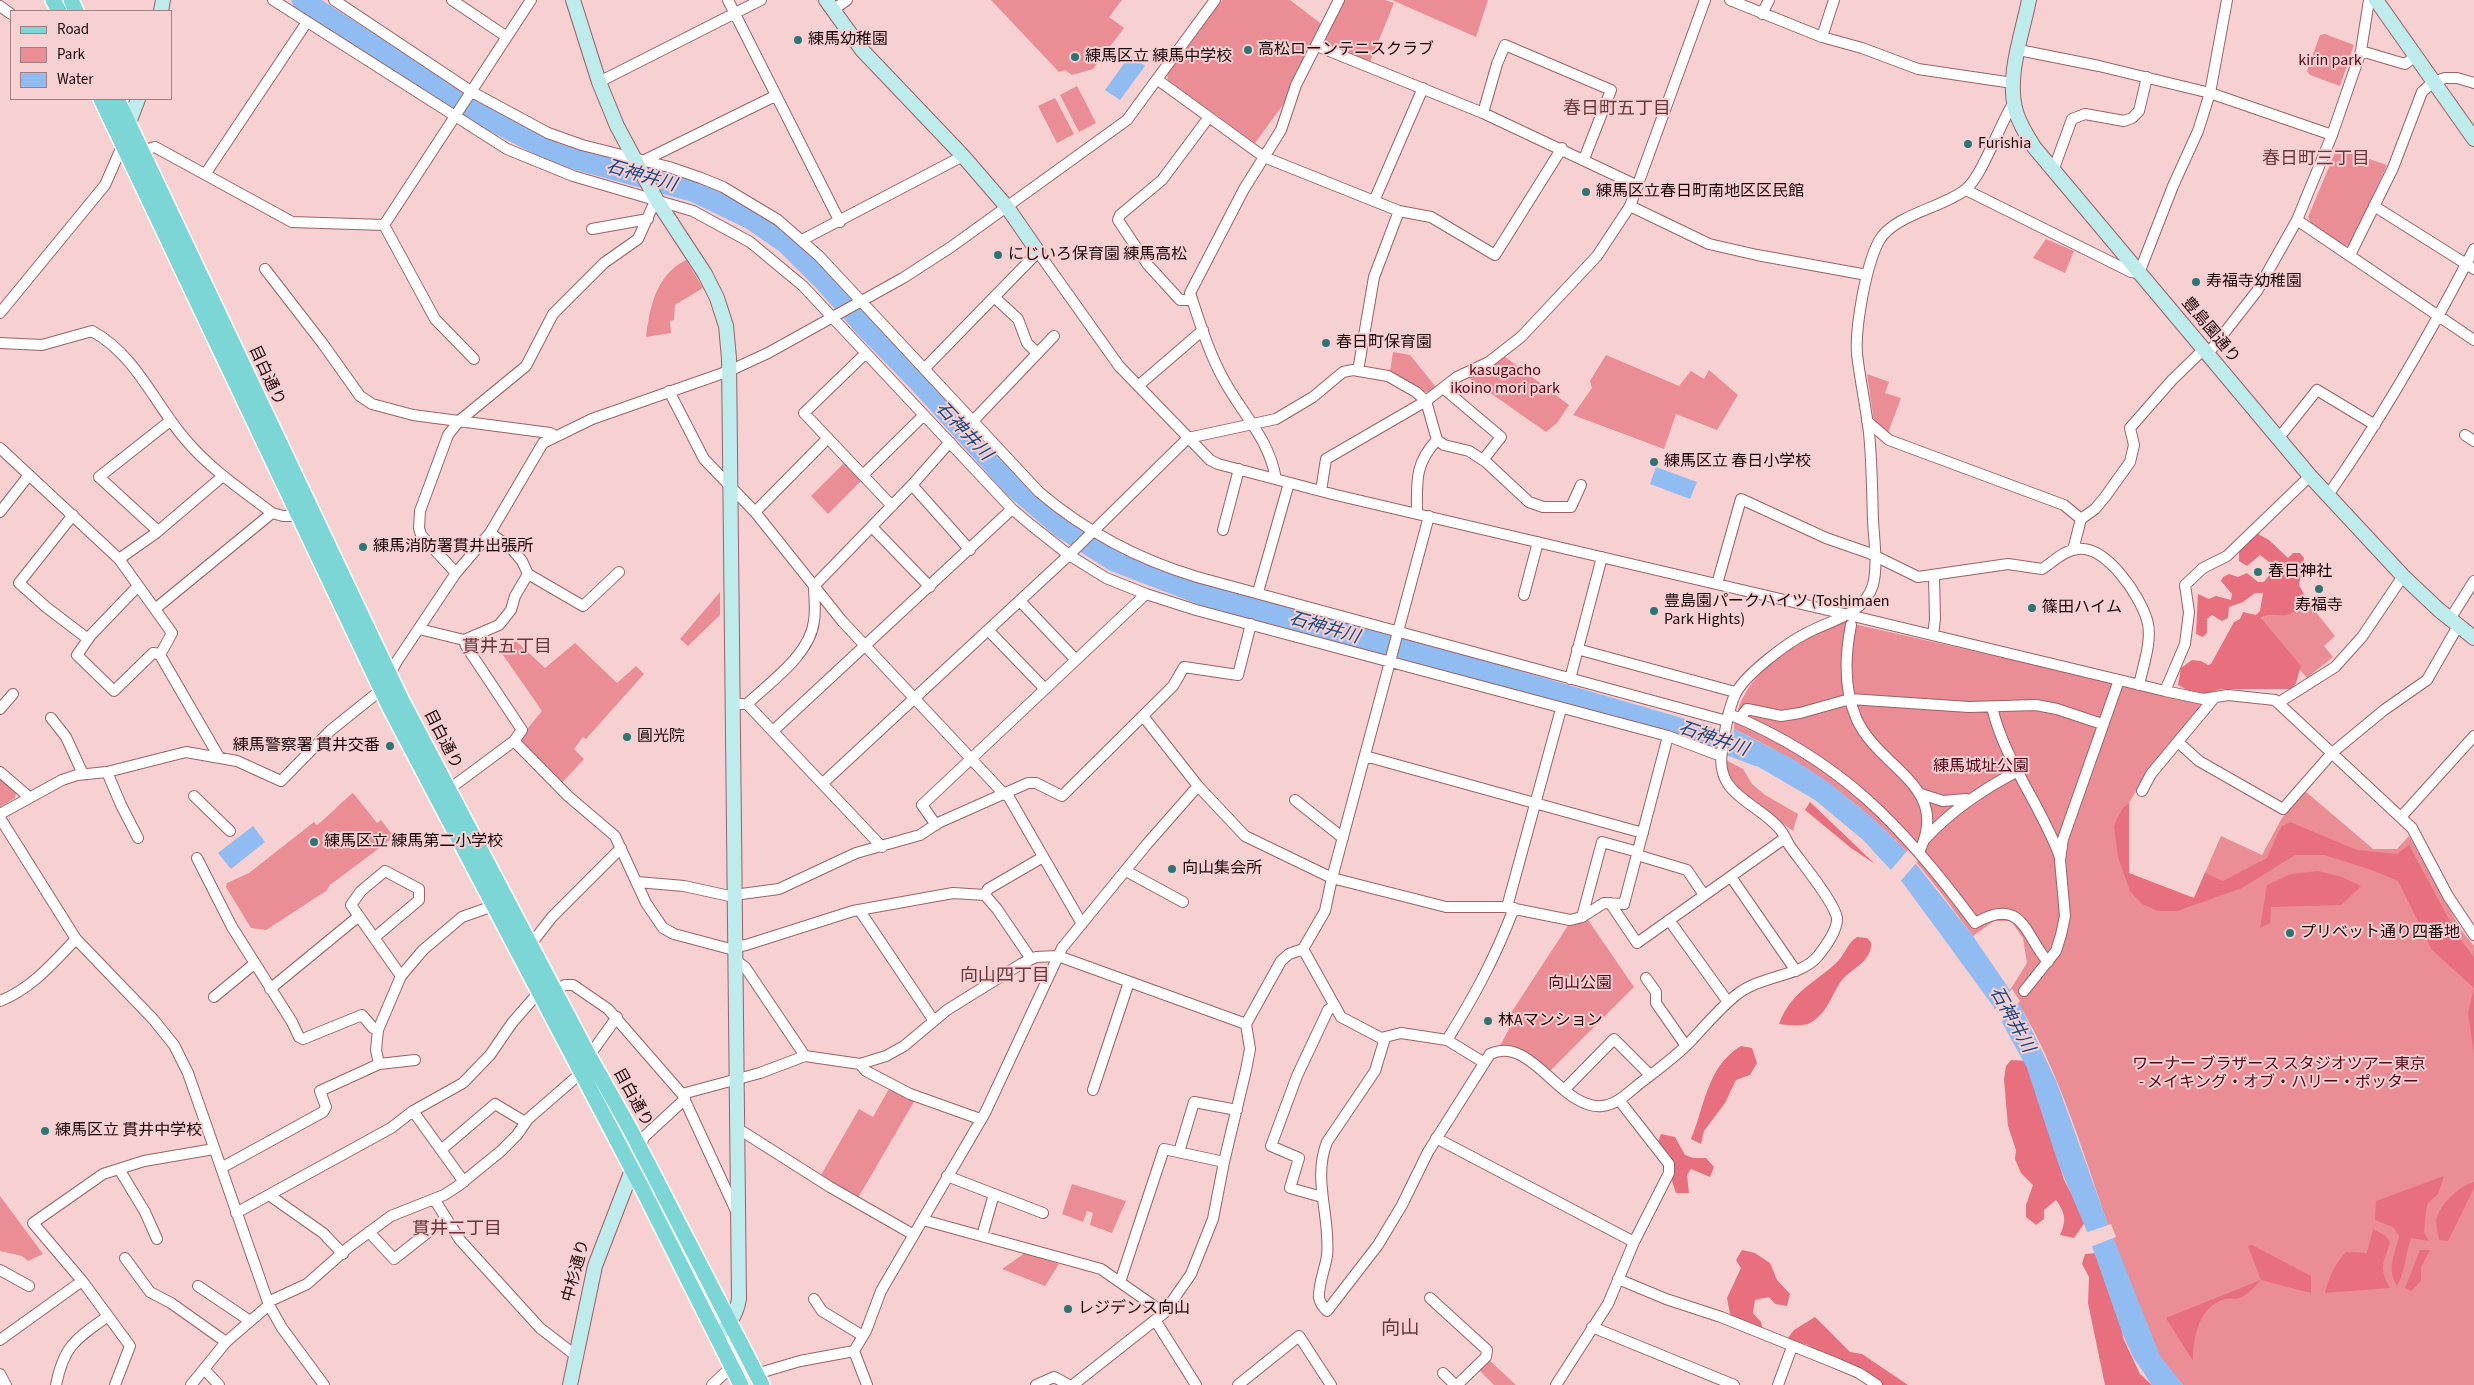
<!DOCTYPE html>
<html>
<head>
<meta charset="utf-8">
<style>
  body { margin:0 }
  #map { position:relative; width:2474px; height:1385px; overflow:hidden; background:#f7d0d2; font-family:"Source Sans 3",sans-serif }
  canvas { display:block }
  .legend { position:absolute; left:10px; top:10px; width:162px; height:90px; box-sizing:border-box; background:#f7d0d2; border:1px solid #9f8082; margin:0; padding:6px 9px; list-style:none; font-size:15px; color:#1b0709 }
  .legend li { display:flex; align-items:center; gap:10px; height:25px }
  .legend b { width:25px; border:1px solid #9f8082 }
</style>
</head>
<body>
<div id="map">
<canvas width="2474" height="1385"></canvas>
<ul class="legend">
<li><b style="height:6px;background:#7dd6d6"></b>Road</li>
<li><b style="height:14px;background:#ea8d95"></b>Park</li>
<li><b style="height:14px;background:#91bcf1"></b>Water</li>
</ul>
</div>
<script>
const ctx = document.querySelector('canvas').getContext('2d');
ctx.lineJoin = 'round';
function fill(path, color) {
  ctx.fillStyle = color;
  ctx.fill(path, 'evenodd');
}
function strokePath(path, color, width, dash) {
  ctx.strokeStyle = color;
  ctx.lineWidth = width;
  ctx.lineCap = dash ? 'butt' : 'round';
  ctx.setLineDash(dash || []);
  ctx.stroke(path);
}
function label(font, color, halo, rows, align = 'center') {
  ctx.font = font + ' "Source Sans 3","Noto Sans JP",sans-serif';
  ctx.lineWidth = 4;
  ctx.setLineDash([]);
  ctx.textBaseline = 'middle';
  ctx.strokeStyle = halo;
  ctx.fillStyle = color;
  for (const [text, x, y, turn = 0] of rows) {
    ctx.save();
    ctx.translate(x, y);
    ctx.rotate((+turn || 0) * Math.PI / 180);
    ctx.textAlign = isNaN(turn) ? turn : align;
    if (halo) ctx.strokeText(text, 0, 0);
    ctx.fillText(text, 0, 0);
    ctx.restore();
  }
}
fill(new Path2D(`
  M991 0H1122L1109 17 1124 28 1093 69 1072 75 1065 70 1059 72Z
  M1222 0H1290L1324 26 1288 98 1255 143 1168 80 1167 74Z
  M1342 0H1385L1394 3 1370 62 1323 43Z
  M1392 0H1488L1476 37Z
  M2325 34 2354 45 2340 86 2310 75 2307 71 2320 35Z
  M1077 86 1096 123 1079 132 1060 95Z
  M1055 98 1074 134 1057 143 1038 106Z
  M2337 148 2387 165 2350 245 2345 246 2312 225 2308 217Z
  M2046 239 2074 251 2065 273 2033 258Z
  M686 260 703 288 675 305 674 320 670 321 671 333 646 337C650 306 656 275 686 260Z
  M1393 352 1410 355 1436 387 1430 392H1425L1390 371Z
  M1606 355 1679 386 1691 371 1704 379 1709 370 1738 395 1717 430 1676 414 1664 449 1573 415 1592 388 1590 381Z
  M1504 356 1569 405 1557 423 1546 432 1469 378Z
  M1867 374 1889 382 1885 393 1901 398 1888 433 1874 422Z
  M844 463 861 481 828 514 811 496Z
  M2299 591 2335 636 2324 646 2333 657 2307 678 2260 622 2279 595Z
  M720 592V615L688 646 680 639Z
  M1845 622 2203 703 2143 779 2129 803V873L2156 887 2194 898 2221 836 2262 855 2282 818 2305 791 2373 849H2397L2409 836 2462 931 2474 946V1385H2183L2160 1357C2142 1312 2123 1267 2107 1222 2081 1146 2054 1056 2010 990L2027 963 2023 938 2011 921H1994L1973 936C1951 907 1930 876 1904 849 1855 798 1798 759 1734 729 1740 671 1797 642 1845 622Z
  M516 641 545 668 575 643 617 683 636 666 644 674 586 739 583 737 574 749 584 759 560 785 519 739 542 711 501 652Z
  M1726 760 1743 769 1752 784 1765 795 1798 814 1793 831C1771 814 1727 791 1726 760Z
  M0 778 16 793 15 798 0 807Z
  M353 793 377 823 381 820 394 837 330 885 326 891 266 930 251 928 226 887 227 883 249 873 314 822 317 825C331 814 340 803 353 793Z
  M1588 920 1634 987 1549 1072 1518 1051 1500 1046 1511 1025V1013L1569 924Z
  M889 1089 915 1100 858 1198 821 1175 859 1109 873 1117Z
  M1072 1184 1126 1201 1112 1233 1090 1225 1093 1213 1087 1211 1083 1222 1062 1214Z
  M0 1196 43 1254 28 1261 22 1256 0 1251Z
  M1025 1253 1059 1264 1045 1286 1002 1269Z
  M1488 1359 1516 1385H1494L1478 1369Z`), '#ea8d95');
fill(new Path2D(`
  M2256 533 2269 540 2288 558 2293 553H2300L2304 558 2299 585 2306 598 2304 607C2297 608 2295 612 2289 614 2280 618 2270 611 2261 618L2301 666 2296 683 2291 689H2221L2205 694 2193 693 2178 685 2181 668 2192 660 2201 661 2208 665 2211 664 2234 622 2240 619 2243 612 2256 615 2260 611 2263 593H2255L2243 602 2229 607 2228 618 2222 621 2212 615 2207 619V633L2203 637 2196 634 2198 594 2209 599 2216 596 2231 600 2232 594 2221 581 2223 577 2229 574 2238 577 2247 573 2258 582H2264L2270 574 2272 564 2260 555 2247 566 2239 561V550Z
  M1810 802 1875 864 1851 848 1805 810Z
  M2129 803V873L2194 898 2205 873 2223 881 2267 858 2281 827 2290 822 2357 850 2397 854 2409 845 2459 938 2474 957V1054L2468 1013 2474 988 2432 950 2398 881 2372 870 2324 855H2295L2242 888 2177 911H2158L2142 904 2130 891 2118 857 2114 826 2122 809Z
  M2318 871 2342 877 2361 886 2341 905 2271 907 2270 923 2260 928 2267 885 2291 874Z
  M1857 937 1867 938 1871 942C1873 961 1852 968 1842 980 1831 995 1828 1013 1810 1023 1802 1027 1788 1025 1779 1024 1791 992 1812 985 1835 964 1845 956 1846 944 1857 937Z
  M1741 1046 1752 1048 1757 1063 1750 1075 1736 1080 1725 1103 1704 1131 1701 1144 1691 1139C1705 1106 1707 1066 1741 1046Z
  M2011 1060 2029 1061 2064 1180 2086 1221 2074 1238 2060 1235C2067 1220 2065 1213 2056 1200L2044 1210V1219L2036 1225 2026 1217V1205L2033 1185 2021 1173 2015 1159 2016 1150 2008 1126 2004 1079 2006 1066Z
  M1661 1134 1675 1137 1685 1155 1693 1158H1706L1714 1167 1710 1177 1691 1169 1687 1175 1689 1193H1676C1672 1183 1671 1174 1667 1165 1662 1153 1655 1148 1661 1134Z
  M2444 1176 2438 1194 2428 1203 2426 1210 2424 1232 2429 1241 2411 1238C2405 1255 2406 1270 2397 1286 2386 1268 2395 1255 2399 1236L2393 1227 2375 1220 2376 1201Z
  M2474 1182V1188L2448 1241 2439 1240C2438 1234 2435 1223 2437 1217 2443 1201 2459 1187 2474 1182Z
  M2373 1229 2386 1236 2390 1243C2383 1263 2379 1269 2390 1288L2325 1293C2329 1277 2334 1265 2346 1252L2367 1253Z
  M2252 1245 2311 1276V1293L2261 1280C2255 1286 2248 1295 2240 1298 2236 1300 2230 1298 2225 1299 2198 1307 2193 1338 2193 1361L2166 1318 2261 1280 2248 1246Z
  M1742 1250 1755 1253 1770 1263 1777 1280 1790 1294 1787 1306 1775 1304 1769 1297 1755 1300 1753 1313 1761 1322 1763 1330 1743 1324 1730 1314 1727 1298 1741 1268 1736 1260Z
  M2420 1250H2430L2421 1267V1281L2411 1291 2405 1288Z
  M2096 1253 2121 1312 2123 1338 2140 1374 2152 1385H2105L2088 1303 2089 1277 2082 1264 2085 1254Z
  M1815 1317 1850 1352 1862 1354 1908 1385H1877L1808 1345 1787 1339 1794 1330Z`), '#e86f7d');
fill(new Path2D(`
  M1130 55 1145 66 1120 100 1105 90Z
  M1656 467 1697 482 1690 499 1650 484Z
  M1734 729 1793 759 1828 782 1869 815 1905 850 1973 936 2020 1005 2057 1083 2108 1224 2160 1356 2183 1385H2152L2133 1357 2123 1335 2086 1229 2058 1163 2027 1068 1993 1006 1903 883 1862 839 1815 800 1757 766 1729 753Z
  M253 826 265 842 231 869 218 853Z`), '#91bcf1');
fill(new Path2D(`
  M1908 850 1918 861 1899 883 1889 872Z
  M2012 989 2020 1001 1999 1025 1993 1012Z
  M2111 1224 2116 1237 2090 1247 2085 1233Z`), '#f7d0d2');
strokePath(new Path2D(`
  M302 0 487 118 557 154 695 192 751 219 787 244 824 281 866 328 917 380 1014 487 1061 527 1114 561 1203 595 1458 664 1700 734 1758 756`), '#91bcf1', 21);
const street = new Path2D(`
  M273 0 507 149 573 176 693 211 750 242 803 286 1012 509 1031 525 1069 555 1106 578 1146 594 1196 610 1668 736 1721 756
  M334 0 472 92 548 133 582 145 669 167 701 178 723 187 778 220 819 256 1039 492C1086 532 1137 559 1197 577L1727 721
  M452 0 507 37
  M728 0 840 222
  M1730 0 1822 37 1862 48 1918 69 2013 83
  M0 6 11 14
  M833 10 847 0
  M1762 14 1769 0
  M1822 37 1834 0
  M1317 46 1483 113 1638 186
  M2019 50 2099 66 2210 93 2332 135
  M2361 51 2405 64 2416 56
  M1158 80 1264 157 1399 211 1431 217 1495 255 1562 148
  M599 82 761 0
  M1483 113 1497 64 1505 45 1611 90 1584 159
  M140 151 155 147 292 222 384 225
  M643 161 775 96
  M2053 171 2072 119 2085 114 2124 121 2132 118 2139 111 2147 77
  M206 173 307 22
  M1966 190 2131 272 2139 273 2173 186 2198 131 2210 93 2227 0
  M1374 201 1423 88
  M1630 206 1709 244 1757 255 1867 275
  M2374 206 2474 269
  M2297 220 2474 340
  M384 225 531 0
  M384 225 435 319 474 359
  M592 229 648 219
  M802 240 963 156
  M2350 255 2393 168 2422 92 2433 82 2445 78H2457L2474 83
  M265 269 323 344 360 396 372 404 413 415 550 433 556 436
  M994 297 1018 319 1027 343 1037 353
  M1192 300H1180L1148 265 1118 220 1120 215 1162 180 1209 117
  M0 313 105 185 123 144
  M0 343 42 345 92 331C136 355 154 403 185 439 210 469 242 490 272 513L283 516H299
  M865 354 804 413 892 506
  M2207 355 2257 291 2297 220 2332 135 2361 51 2369 0
  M924 369 1038 252 1119 366 1210 460 1218 464 1336 495 1853 616 2165 691 2203 699 2228 695 2275 700 2412 828 2448 896 2474 935
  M1358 371 1374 277 1399 211
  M1138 386 1203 330
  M1443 388 1501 437 1483 460
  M669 391 704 459 755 512 842 621 1005 795
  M973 421 1054 336
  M1867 421 1889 440 2064 505 2081 519
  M2465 435 2474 441
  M2278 439 2317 390 2375 425
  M0 448 119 559 172 633 160 655 219 757
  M863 475 924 415
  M1276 479C1269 439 1244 416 1225 382 1209 354 1200 323 1190 293L1244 189 1281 130 1296 85 1339 0
  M912 485 970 550
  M1321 491 1326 459 1426 401 1457 377 1489 362 1521 337 1597 256 1630 206 1705 0
  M2328 495C2383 417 2430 334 2474 249
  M0 512 29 475
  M755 512 828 438
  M1417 514C1417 483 1414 464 1437 440
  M73 515 19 583 46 607 88 639
  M872 527 930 587
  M1223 530 1239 469
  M158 531 99 477 170 421
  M490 533 511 548 522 561 528 574 583 606 619 572
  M2073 550 2081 519 2095 509 2105 497 2130 462 2134 445 2130 428 2172 380 2203 350
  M119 559 156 533 223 476
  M456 573 421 535 419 528 420 511 448 435 459 421 526 366 553 314 604 263 638 239 656 199
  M1717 584 1741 499 1826 538 1869 553 1918 577 2008 564 2042 569C2053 562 2064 550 2078 549 2107 546 2140 596 2147 620 2153 639 2143 666 2139 685
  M138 586 91 635 77 655 114 691 153 653 161 654
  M1258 592 1289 483
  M1524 595 1538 542
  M1020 601 1076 660
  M155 609 272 513
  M2450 619 2474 581
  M1851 625C1845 655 1844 691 1857 720 1880 769 1950 786 1920 850
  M419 629 464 640 499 625 511 610 515 596 528 574
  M988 630 1045 689
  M1933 635 1935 619 1934 577
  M1577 649 1735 692
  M1570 679 1602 557
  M2165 691 2185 644 2189 612 2185 585 2203 568 2227 556 2310 476
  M2278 703 2335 667 2362 637 2403 576
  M732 704H747C770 682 810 655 814 621 816 609 814 597 814 586L912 485 950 442
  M747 704 882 847
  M1992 707C2004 760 2041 805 2060 857
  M0 709 13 694
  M1729 714C1841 760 1904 827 1975 923 2023 895 2025 936 2048 962
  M1143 716 1198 786 1245 836 1332 878 1446 907H1505L1570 920 1582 917 1604 903 1624 904 1668 736
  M51 718 66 737 83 774
  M1740 718 1747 709 1781 716 1800 713 1850 699 1969 707 2036 705 2057 709 2102 724
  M773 731 1012 509
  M514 741 568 796 615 836 646 903 663 928 674 934 734 950
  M2178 742 2199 761 2283 809 2332 753 2384 710 2427 680 2458 626
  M1365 756 1643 833
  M0 772 29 797
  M107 772 121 805 138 838
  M823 783 1069 555 1188 438 1276 419 1313 397 1343 372 1353 370 1388 376 1416 392 1426 401 1437 440 1444 445 1469 451 1486 462 1529 502 1543 507H1571L1581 485
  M448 790 514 741 522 730 466 646 464 640
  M2142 791 2151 774 2215 697
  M1007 794 1082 924
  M1921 794 1943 801 1966 799
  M194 796 230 831
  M1295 800 1343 838
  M0 814 62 780 77 775 107 772 186 752 237 761 281 781 331 730 381 690 397 661 456 573 490 533 543 443 592 419 729 371 768 353 903 278 951 247 1127 120 1215 0
  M2401 817 2474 736
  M0 818 76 939 153 1019 174 1045 188 1073 269 1305 282 1328 324 1385
  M936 825 922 805 1146 594
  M1926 838C1953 809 1983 789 2018 771
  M1637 855 1687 870 1704 895
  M197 858 232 927 292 1022 299 1037 303 1039 362 1015 373 1028 378 1030
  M1126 871 1183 902
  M1731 877 1796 971
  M637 882 684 886 734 897
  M734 895 779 889 856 853 920 835 938 823 1028 783H1036L1062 796 1173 686 1184 667 1238 675 1251 624
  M985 895 988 889 1043 857
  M1610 903 1637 943 1785 838
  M1507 907 1561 709
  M860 911 934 1021
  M1582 917 1602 842 1638 852
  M1669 920 1728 1002
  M374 938 419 900V889L385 871 361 891 351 905 401 976
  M531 944 552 917 621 848
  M734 947 746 945 853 911 953 893 985 895 997 909 1031 959
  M1303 949 1341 1017 1381 1038 1401 1033 1447 1040 1483 1062
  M734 959 745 967 805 1056
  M1646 978 1656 992V1003L1686 1046
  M270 989 359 916
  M554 990 565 985H573L608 1009 682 1094 736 1211
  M2024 991 2056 951 2061 935 2065 916 2060 860 2063 839 2119 680
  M214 997 254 964
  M0 1001C31 989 53 963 76 939
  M1385 1038 1375 1071 1327 1142C1312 1180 1331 1217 1327 1256 1325 1269 1318 1285 1319 1298 1320 1302 1324 1308 1327 1311L1378 1245 1402 1205 1428 1152 1490 1054C1531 1034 1561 1110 1602 1106 1616 1105 1628 1093 1639 1084 1656 1071 1674 1058 1689 1043 1704 1027 1718 1010 1735 996 1761 974 1800 978 1818 956 1825 947 1838 930 1837 918 1834 901 1800 861 1789 845 1786 839 1783 832 1778 827 1754 801 1715 794 1722 751 1725 733 1727 712 1735 695 1743 676 1787 643 1805 634 1830 620 1863 616 1873 585 1878 565 1874 540 1873 520 1872 491 1872 462 1869 433 1866 407 1860 380 1857 354 1855 327 1866 265 1879 241 1893 215 1942 208 1965 190 1982 177 2000 123 2014 102
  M1447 1040C1475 995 1495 958 1514 908
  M589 1056 617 1017
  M379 1064 376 1050 378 1030 401 976 423 950 462 917 493 906
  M860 1064 866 1071 910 1094 980 1119
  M1093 1090 1129 982
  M1564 1090 1614 1039 1650 1075
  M682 1094 760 1073 805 1056 860 1064 886 1056 904 1046 947 1010 1021 964 1036 957 1058 956 1246 1024
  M413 1111 464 1182
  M737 1128 830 1187 914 1235
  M1436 1138 1634 1242
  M441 1150 495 1104 525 1122
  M1179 1152 1194 1102 1237 1110
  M221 1168 323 1112 326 1107 320 1091 379 1064 415 1060
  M119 1169 145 1212 157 1239
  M632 1170 644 1137 685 1099
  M947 1176 1043 1213
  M269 1195 323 1233 343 1254
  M1322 1197 1290 1188 1299 1158 1271 1146 1297 1076 1328 1010 1334 1006
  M434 1199 460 1240 540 1328 575 1355
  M236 1213 391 1128 413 1111 463 1083 490 1055 512 1023 539 992
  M923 1220 1101 1269 1164 1313
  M369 1232 394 1259 446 1218
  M982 1236 994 1194
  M125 1258 150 1292 171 1303 226 1342
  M0 1270 29 1286
  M1618 1279 1666 1299 1721 1317 1833 1362 1859 1373 1877 1385
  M1120 1282 1164 1149 1224 1162
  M198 1286 250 1321
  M1430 1298 1487 1350 1486 1357 1457 1385
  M814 1299 822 1311 863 1336
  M268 1302 307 1284 349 1247 391 1216 444 1195 458 1186 501 1151 517 1135 528 1119 581 1073
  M1155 1320 1196 1385
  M1592 1327 1734 1385
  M0 1340 82 1281
  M204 1369 219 1385
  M1443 1373 1455 1385
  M0 1374 6 1385
  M756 1374 800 1361 854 1351
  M56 1385C64 1345 76 1339 108 1316
  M115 1385 130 1346 83 1282 33 1223 103 1174 144 1161 214 1149
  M191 1385 226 1342 269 1305
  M712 1385 731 1367
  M867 1385 854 1351 866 1331 881 1291 985 1113 1062 948 1147 844 1198 786
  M1036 1385 1054 1377 1069 1385
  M1073 1385 1164 1313 1191 1274 1213 1219 1224 1162 1246 1070 1250 1049 1246 1024 1281 961 1289 954 1303 949 1325 911 1332 878 1429 516
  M1238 1385 1299 1336 1331 1385
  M1556 1385 1608 1304 1634 1242 1669 1173V1164L1619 1100
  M1778 1385 1792 1347`);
const secondary = new Path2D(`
  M573 0 599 82 617 126 656 199 705 274 717 298 726 326 729 358 739 1299C736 1316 729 1325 716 1337
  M826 0 862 50 963 156 1007 207 1038 252
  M2029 0C2022 35 2006 77 2016 112 2020 125 2027 136 2034 147L2310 476 2403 576 2439 610 2474 638
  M2376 0 2474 139
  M161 11 163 0
  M126 131 138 99
  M570 1385 595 1266 632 1170`);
const primary = new Path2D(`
  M53 0 59 11
  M71 0 76 11
  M101 99 390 708 643 1190 741 1385
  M117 99 401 699 589 1056 630 1129 762 1385`);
strokePath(street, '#9a6266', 12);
strokePath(secondary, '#9a6266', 16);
strokePath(primary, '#fff', 18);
strokePath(street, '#fff', 10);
strokePath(secondary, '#beebeb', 14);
strokePath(primary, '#7dd6d6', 15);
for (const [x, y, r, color] of [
  [798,40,5,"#2b7575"],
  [1248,50,5,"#2b7575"],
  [1075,57,5,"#2b7575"],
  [1968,144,5,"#2b7575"],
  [1586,192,5,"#2b7575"],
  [998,255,5,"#2b7575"],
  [2196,282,5,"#2b7575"],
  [1326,343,5,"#2b7575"],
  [1654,462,5,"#2b7575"],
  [363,547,5,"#2b7575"],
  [2258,572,5,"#2b7575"],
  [2319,589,5,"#2b7575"],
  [2032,608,5,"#2b7575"],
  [1654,611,5,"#2b7575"],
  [627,737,5,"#2b7575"],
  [390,746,5,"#2b7575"],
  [314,842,5,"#2b7575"],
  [1172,869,5,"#2b7575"],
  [2290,933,5,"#2b7575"],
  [1488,1021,5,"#2b7575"],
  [45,1131,5,"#2b7575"],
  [1068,1309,5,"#2b7575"]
]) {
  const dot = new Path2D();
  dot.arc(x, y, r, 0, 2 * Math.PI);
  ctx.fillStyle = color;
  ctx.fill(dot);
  strokePath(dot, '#f7d0d2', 2);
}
label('16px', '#1b0709', '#f7d0d2', [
  ["練馬幼稚園",808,40],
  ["高松ローンテニスクラブ",1258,50],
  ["練馬区立 練馬中学校",1085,57],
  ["Furishia",1978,144],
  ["練馬区立春日町南地区区民館",1596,192],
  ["にじいろ保育園 練馬高松",1008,255],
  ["寿福寺幼稚園",2206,282],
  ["春日町保育園",1336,343],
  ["練馬区立 春日小学校",1664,462],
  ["練馬消防署貫井出張所",373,547],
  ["春日神社",2268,572],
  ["豊島園パークハイツ (Toshimaen",1664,602],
  ["Park Hights)",1664,620],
  ["寿福寺",2319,606,"center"],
  ["篠田ハイム",2042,608],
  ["圓光院",637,737],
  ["練馬警察署 貫井交番",380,746,"right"],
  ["練馬区立 練馬第二小学校",324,842],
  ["向山集会所",1182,869],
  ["プリベット通り四番地",2300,933],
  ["林Aマンション",1498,1021],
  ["練馬区立 貫井中学校",55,1131],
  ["レジデンス向山",1078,1309]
], 'left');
label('16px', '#540619', '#f7d0d2', [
  ["kirin park",2330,61],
  ["kasugacho",1505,371],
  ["ikoino mori park",1505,389],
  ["練馬城址公園",1981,767],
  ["向山公園",1580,984],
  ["ワーナー ブラザース スタジオツアー東京",2279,1065],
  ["- メイキング・オブ・ハリー・ポッター",2279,1083]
]);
label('16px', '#1b0709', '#f7d0d2', [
  ["豊島園通り",2210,331,50],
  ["目白通り",266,376,65],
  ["目白通り",442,740,63],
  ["目白通り",632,1098,61],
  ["中杉通り",577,1271,-75]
]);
label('18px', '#6a363b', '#f7d0d2', [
  ["春日町五丁目",1617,110],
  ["春日町三丁目",2316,160],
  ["貫井五丁目",507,648],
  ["向山四丁目",1005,977],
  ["貫井二丁目",457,1230]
]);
label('italic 18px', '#16477e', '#f7d0d2', [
  ["石神井川",641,177,16],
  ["石神井川",963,432,47],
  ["石神井川",1324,629,16],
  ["石神井川",1713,740,19],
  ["石神井川",2011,1020,61]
]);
label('19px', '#6a363b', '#f7d0d2', [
  ["向山",1400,1330]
]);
</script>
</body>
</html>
